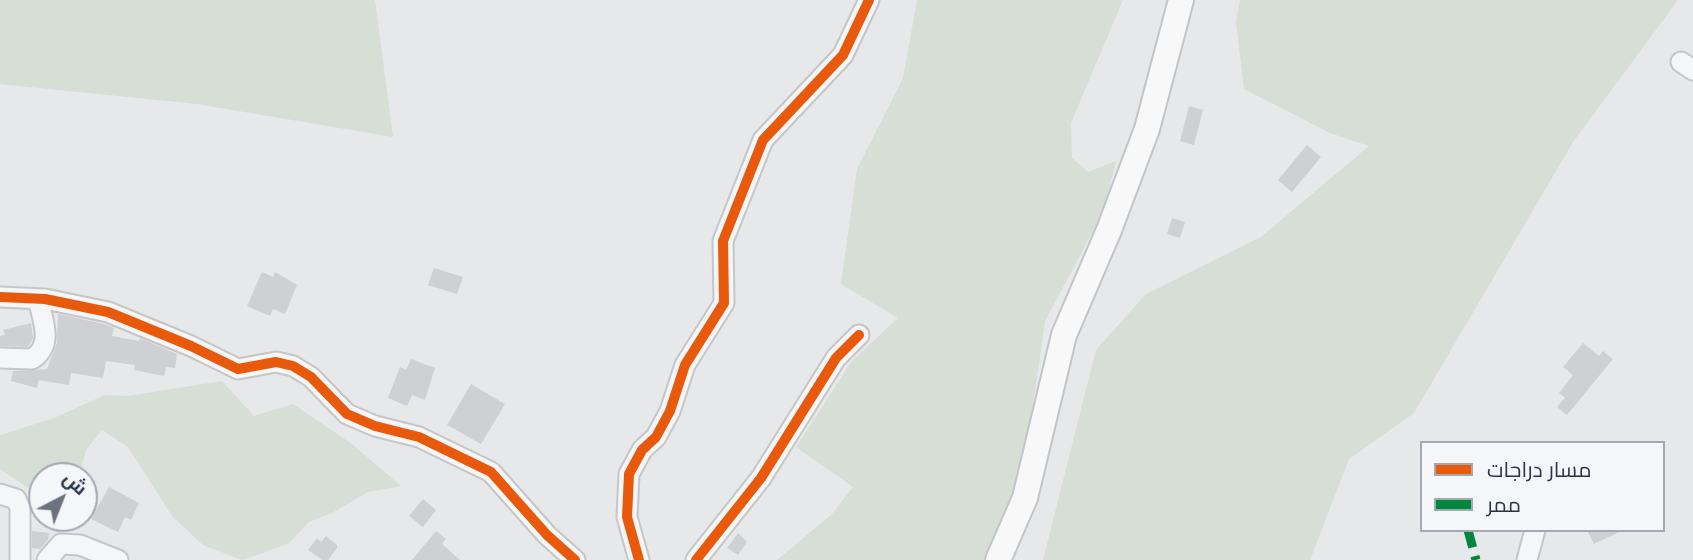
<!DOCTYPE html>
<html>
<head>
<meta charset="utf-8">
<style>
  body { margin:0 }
  #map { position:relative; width:1693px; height:560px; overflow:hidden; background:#e6e8ea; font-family:Lato,Cairo,sans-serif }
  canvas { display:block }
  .legend { position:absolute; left:1420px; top:441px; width:245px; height:91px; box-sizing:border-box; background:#f4f6f9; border:2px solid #a4a8b1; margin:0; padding:9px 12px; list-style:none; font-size:21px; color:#2b3445 }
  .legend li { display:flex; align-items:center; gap:14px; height:35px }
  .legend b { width:35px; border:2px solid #a4a8b1 }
  .north { position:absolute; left:28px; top:462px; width:70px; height:70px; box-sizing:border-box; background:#f4f6f9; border:2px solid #a4a8b1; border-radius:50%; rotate:42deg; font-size:19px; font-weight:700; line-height:28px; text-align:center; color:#2b3445 }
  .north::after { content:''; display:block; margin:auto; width:24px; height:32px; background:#6c737f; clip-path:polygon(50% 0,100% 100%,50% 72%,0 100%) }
</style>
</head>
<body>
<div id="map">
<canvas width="1693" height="560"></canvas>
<ul class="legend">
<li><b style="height:9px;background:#e8590c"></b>مسار دراجات</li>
<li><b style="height:9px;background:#00873e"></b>ممر</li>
</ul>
<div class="north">ش</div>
</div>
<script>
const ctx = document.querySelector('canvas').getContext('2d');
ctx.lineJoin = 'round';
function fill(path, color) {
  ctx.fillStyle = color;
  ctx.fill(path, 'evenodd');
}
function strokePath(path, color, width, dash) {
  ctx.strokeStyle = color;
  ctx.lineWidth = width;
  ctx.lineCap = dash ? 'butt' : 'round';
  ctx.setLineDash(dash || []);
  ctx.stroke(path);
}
fill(new Path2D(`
  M0 0H375L393 137 197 104 0 84Z
  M917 0H1123L1071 123 1072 158 1088 172 1116 161 1103 212 1045 321 1028 440 1005 518 988 560H777L832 514 853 487 796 447 852 361 898 318 841 284 857 169 903 78Z
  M1240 0H1678L1573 142 1414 413 1349 459 1310 560H1043L1096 350 1146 294 1261 237 1369 146 1330 133 1244 89 1236 22Z
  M222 381 254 416 293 404 352 444 401 486 368 492 332 513 309 522 288 544 242 560 203 545 172 516 128 447 102 430 86 450 79 476H42V497L0 469V435L54 418 105 395 128 396Z`), '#d6ded6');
fill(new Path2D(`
  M1189 106 1203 110 1194 145 1180 141Z
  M1307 145 1321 157 1292 192 1278 180Z
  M1172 218 1185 222 1180 238 1167 234Z
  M434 268 463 277 457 294 428 285Z
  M262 272 273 277 275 272 297 285 285 314 273 309 270 316 247 306Z
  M58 314 104 324 114 328 112 336 139 341 140 338 177 354 175 368 166 367 164 376 134 370 135 365 106 361 103 378 71 373 69 385 39 380 37 388 11 381 13 371 47 369 57 343Z
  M31 323 33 338 28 347 0 346V336L5 335 3 330Z
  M1583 343 1599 356 1603 351 1613 359 1567 415 1557 407 1565 398 1559 393 1573 375 1563 367Z
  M411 359 435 368 425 400 412 395 407 406 388 398 400 367 406 370Z
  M471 384 505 404 481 444 447 425Z
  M109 487 139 503 131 520 125 517 118 532 91 519Z
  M423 499 436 510 423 527 409 516Z
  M1587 530H1623L1594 544Z
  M32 531 49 533 48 540 40 549 32 548Z
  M436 531 446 539 442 544 460 560H412Z
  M738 533 747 542 738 555 727 548Z
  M326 536 337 545V548L328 560H322L308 550 317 538 321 542Z`), '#ced0d3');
const minor = new Path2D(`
  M1681 62 1693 70
  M0 297 45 299 108 312 191 346 238 369 276 362 293 366 311 377 347 414 375 426 419 437 491 472 547 535 575 560
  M0 358 32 359C54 345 43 321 38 299
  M0 494 16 499 20 508V560
  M47 560 61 544 80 545 118 560
  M639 560 627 517 629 474 642 450 656 437 670 411 685 365 724 303 723 241 763 140 843 55 869 0
  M696 560 761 478 836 358 859 335
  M1527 560 1535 530`);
const major = new Path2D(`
  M998 560 1025 498 1064 335 1109 230 1147 129 1181 0`);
strokePath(minor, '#c4c6c8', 23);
strokePath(major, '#c2c5c8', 28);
strokePath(minor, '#f5f6f7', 19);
strokePath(major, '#f8f8f8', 24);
strokePath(new Path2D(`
  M1468 530 1476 560`), '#00873e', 9, [18, 9]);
strokePath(new Path2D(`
  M0 297 45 299 108 312 191 346 238 369 276 362 293 366 311 377 347 414 375 426 419 437 491 472 547 535 575 560
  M639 560 627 517 629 474 642 450 656 437 670 411 685 365 724 303 723 241 763 140 843 55 869 0
  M696 560 761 478 836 358 859 335`), '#e8590c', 10);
</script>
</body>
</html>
